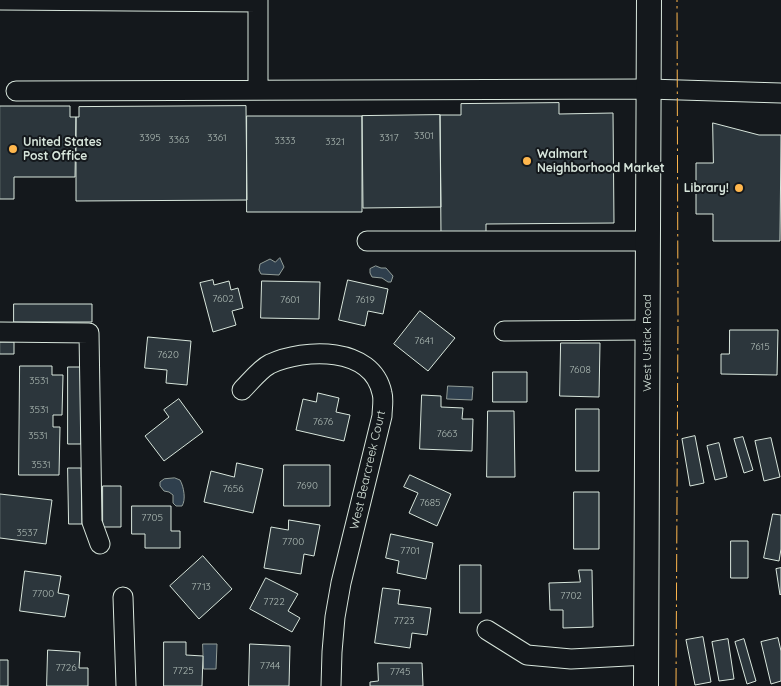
<!DOCTYPE html>
<html>
<head>
<meta charset="utf-8">
<style>
  body { margin:0 }
  canvas { display:block; background:#14181c }
</style>
</head>
<body>
<canvas width="781" height="686"></canvas>
<script>
const ctx = document.querySelector('canvas').getContext('2d');
ctx.lineJoin = 'round';
function fill(path, color) {
  ctx.fillStyle = color;
  ctx.fill(path, 'evenodd');
}
function strokePath(path, color, width, dash) {
  ctx.strokeStyle = color;
  ctx.lineWidth = width;
  ctx.lineCap = dash ? 'butt' : 'round';
  ctx.setLineDash(dash || []);
  ctx.stroke(path);
}
function label(font, color, halo, rows, align = 'center') {
  ctx.font = font + ' Quicksand,sans-serif';
  ctx.lineWidth = 4;
  ctx.setLineDash([]);
  ctx.textBaseline = 'middle';
  ctx.strokeStyle = halo;
  ctx.fillStyle = color;
  for (const [text, x, y, turn = 0] of rows) {
    ctx.save();
    ctx.translate(x, y);
    ctx.rotate((+turn || 0) * Math.PI / 180);
    ctx.textAlign = isNaN(turn) ? turn : align;
    if (halo) ctx.strokeText(text, 0, 0);
    ctx.fillText(text, 0, 0);
    ctx.restore();
  }
}
const water = new Path2D(`
  M280 258 284 267 279 275 261 274 259 270 260 264 270 259 275 262Z
  M376 266 381 268H386L393 276 391 282H388L382 278 372 277 370 273V269Z
  M448 386 473 387 472 400 447 399Z
  M175 478 180 480C184 487 186 500 182 506H176L173 503V495L169 492 164 491 160 486V482L164 479Z
  M203 644H217L216 669H204Z`);
fill(water, '#2f3f4d');
strokePath(water, '#939e99', 1);
const building = new Path2D(`
  M559 103V114L613 113 614 223 486 224V236H441L440 115H461V104Z
  M0 106H70V117H76L75 177H14V199H0Z
  M246 106 247 200 76 201V117H79V107Z
  M440 115 441 207 363 208 362 116Z
  M247 116H362V212H247Z
  M713 123 759 135H781L780 241H713V214H696V163H713Z
  M213 280 214 285 229 281 231 290 238 288 243 308 232 311 236 325 213 332 200 283Z
  M348 280 388 289 383 314 368 311 365 326 339 320Z
  M262 281 320 282 319 319 261 318Z
  M14 304H92V322H14Z
  M420 311 455 338 428 371 394 344Z
  M730 330H778L777 375 721 374V354H729Z
  M148 337 191 341 187 385 166 383 167 370 145 368Z
  M0 342H14V354H0Z
  M561 343H600L599 397 560 396Z
  M20 366H52V375H63L62 415H53V427H60L59 475H19Z
  M68 367H81V444H68Z
  M493 372H527V402H493Z
  M318 393 339 398 336 412 350 415 344 441 296 430 303 399 316 402Z
  M422 395 441 396V407L463 408 462 419H473L472 451 420 449Z
  M179 399 203 432 164 461 145 436 169 417 164 410Z
  M576 409H599V471H576Z
  M488 411H514L515 477H487Z
  M695 436 704 483 690 486 682 439Z
  M743 437 753 470 744 473 734 439Z
  M771 438 780 477 764 481 755 441Z
  M719 443 727 477 715 480 707 446Z
  M237 463 263 469 253 513 204 502 211 471 234 477Z
  M284 465H330V506H284Z
  M68 468H81L82 524H69Z
  M410 475 451 494 437 526 409 513 418 493 404 487Z
  M103 486H121V527H103Z
  M574 492H599V549H574Z
  M0 494 52 500 46 544 0 538Z
  M132 506H171V531H180V548H145V534H132Z
  M773 514 781 515V549L779 561 764 558Z
  M289 520 320 525 314 556 304 554 301 574 264 568 271 527 288 530Z
  M391 534 433 543 426 579 397 573 399 561 386 558Z
  M731 541H748V578H731Z
  M203 556 232 589 199 619 170 586Z
  M460 565H481V613H460Z
  M781 568V594L780 595 776 569Z
  M579 570H592L593 627 563 628V610H550L549 583 580 582Z
  M25 571 61 576 58 593 69 595 65 617 20 611Z
  M266 578 298 594 288 611 300 618 292 632 250 609Z
  M383 588 400 590 398 604 431 608 427 635 412 633 410 648 375 643Z
  M703 637 711 682 695 685 686 640Z
  M778 638 781 651V681L771 684 761 642Z
  M728 639 734 679 719 681 712 642Z
  M744 639 756 681 747 684 735 642Z
  M164 642H186V655L203 656 202 686H164Z
  M250 644 290 646 289 686H249Z
  M48 650 80 652 79 668H88V686H47Z
  M0 660H8V686H0Z
  M378 663H422L423 686H370V682L378 681Z`);
fill(building, '#2c363c');
strokePath(building, '#d8e6dc', 1);
const minor = new Path2D(`
  M0 0 258 2
  M258 90V0
  M16 91 648 89 781 93
  M367 241H648
  M504 331 646 330
  M0 332 89 333 92 522 100 544
  M242 390C250 382 260 369 270 364 305 348 372 346 382 393 384 400 382 409 382 416L341 583 335 617 332 652 331 686
  M123 597 126 686
  M487 630 527 655 571 659 646 655`);
const major = new Path2D(`
  M646 686 649 0`);
strokePath(minor, '#d8e6dc', 21);
strokePath(major, '#d8e6dc', 26);
strokePath(minor, '#14181c', 19);
strokePath(major, '#14181c', 24);
strokePath(new Path2D(`
  M676 686 678 315 677 0`), '#ffb74d', 1, [18, 4, 2.5, 4]);
for (const [x, y, r, color] of [
  [13,149,5,"#ffb74d"],
  [527,161,5,"#ffb74d"],
  [739,188,5,"#ffb74d"]
]) {
  const dot = new Path2D();
  dot.arc(x, y, r, 0, 2 * Math.PI);
  ctx.fillStyle = color;
  ctx.fill(dot);
  strokePath(dot, '#14181c', 2);
}
label('10px', '#adbab4', null, [
  ["3301",424,136],
  ["3395",150,138],
  ["3361",217,138],
  ["3317",389,138],
  ["3363",179,140],
  ["3333",285,141],
  ["3321",335,142],
  ["7602",223,299],
  ["7601",290,300],
  ["7619",365,300],
  ["7641",424,341],
  ["7615",760,347],
  ["7620",168,355],
  ["7608",580,370],
  ["3531",39,381],
  ["3531",39,410],
  ["7676",323,422],
  ["7663",447,434],
  ["3531",38,436],
  ["3531",41,465],
  ["7690",307,486],
  ["7656",233,489],
  ["7685",430,503],
  ["7705",152,518],
  ["3537",27,533],
  ["7700",293,542],
  ["7701",410,551],
  ["7713",201,587],
  ["7700",43,594],
  ["7702",571,596],
  ["7722",274,602],
  ["7723",404,621],
  ["7744",270,666],
  ["7726",66,668],
  ["7725",183,671],
  ["7745",400,672]
]);
label('bold 12px', '#d8e6dc', '#14181c', [
  ["United States",23,142],
  ["Post Office",23,156],
  ["Walmart",537,154],
  ["Neighborhood Market",537,168],
  ["Library!",729,188,"right"]
], 'left');
label('12px', '#d8e6dc', '#14181c', [
  ["West Ustick Road",647,343,-90],
  ["West Bearcreek Court",368,470,-77]
]);
</script>
</body>
</html>
